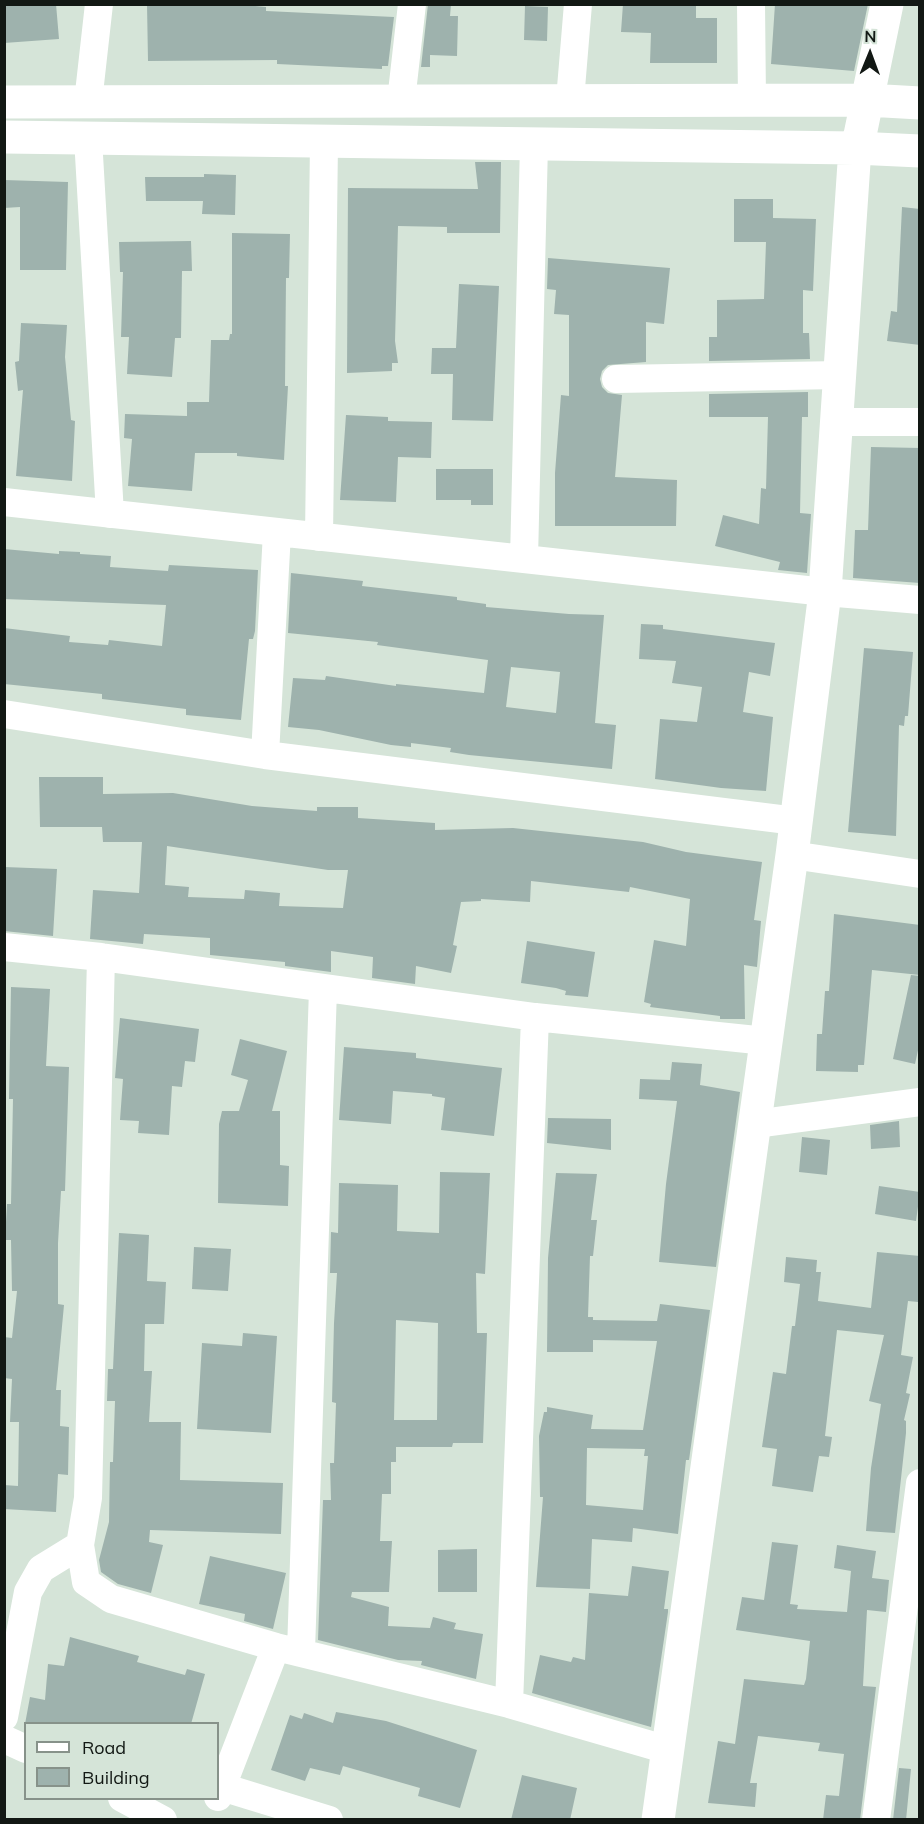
<!DOCTYPE html>
<html>
<head>
<meta charset="utf-8">
<style>
  body { margin:0 }
  #map { position:relative; width:924px; height:1824px; overflow:hidden; background:#d5e4d8; font-family:Mulish,sans-serif }
  canvas { display:block }
  .frame { position:absolute; inset:0; border:6px solid #121814; pointer-events:none }
  .legend { position:absolute; left:24px; top:1722px; width:195px; height:78px; box-sizing:border-box; background:#d5e4d8; border:2px solid #87928a; margin:0; padding:8px 10px; list-style:none; font-size:18px; color:#121814 }
  .legend li { display:flex; align-items:center; gap:12px; height:30px }
  .legend b { width:30px; border:2px solid #87928a }
  .north { position:absolute; left:840px; top:24px; width:60px; height:60px; -webkit-text-stroke:4px #d5e4d8; paint-order:stroke; rotate:1deg; font-size:16px; font-weight:700; line-height:24px; text-align:center; color:#121814 }
  .north::after { content:''; display:block; margin:auto; width:21px; height:27px; background:#121814; clip-path:polygon(50% 0,100% 100%,50% 72%,0 100%) }
</style>
</head>
<body>
<div id="map">
<canvas width="924" height="1824"></canvas>
<div class="frame"></div>
<ul class="legend">
<li><b style="height:8px;background:#fff"></b>Road</li>
<li><b style="height:16px;background:#9eb2ad"></b>Building</li>
</ul>
<div class="north">N</div>
</div>
<script>
const ctx = document.querySelector('canvas').getContext('2d');
ctx.lineJoin = 'round';
function fill(path, color) {
  ctx.fillStyle = color;
  ctx.fill(path, 'evenodd');
}
function strokePath(path, color, width, dash) {
  ctx.strokeStyle = color;
  ctx.lineWidth = width;
  ctx.lineCap = dash ? 'butt' : 'round';
  ctx.setLineDash(dash || []);
  ctx.stroke(path);
}
fill(new Path2D(`
  M4 4H56L59 39 4 43Z
  M147 4H234L266 7V11L394 17 388 66H382V69L277 64V60L148 61Z
  M428 4H451L450 16H458L457 56 430 55V67H421Z
  M623 4H696V18H717V63H650L651 33 621 32Z
  M775 4H868L854 71 771 64Z
  M525 6 548 7 547 41 524 40Z
  M475 162H501L500 233H447V227L398 226 395 341 398 363H392V371L347 373 348 188 478 189Z
  M204 174 236 175 235 215 202 214 203 201H146L145 177H204Z
  M4 180 68 182 66 270H20V207L4 208Z
  M734 199H773V218L816 219 813 291 803 290V333H809L810 359 709 361V337H717V300L764 299 766 242H734Z
  M902 207 920 209V345L887 341 891 311 897 312Z
  M232 233 290 234 289 278H286L285 386H288L284 460 237 456V453H195L192 491 128 486 132 439 124 438 125 414 187 416V402H209L211 340H229L230 334H232Z
  M191 241 192 271H182L181 338H175L172 377 127 374 129 337H121L123 272H120L119 242Z
  M548 258 670 268 664 324 646 322V362L608 365 602 371 600 379 602 387 608 393 622 395 615 477 677 480 676 526H555V473L561 395 569 396V315L554 314 556 290 547 289Z
  M459 284 499 286 493 421 452 420 453 374H431L432 348H456Z
  M21 323 67 325 65 357 71 420 75 421 72 481 16 476 23 390 18 391 15 362 19 361Z
  M808 392V417H802L800 513 811 514 807 573 778 570 780 562 715 546 723 515 759 524 761 488 766 489 768 417H709V394Z
  M346 415 388 417V421L432 422 431 458 398 457 396 502 340 500Z
  M871 447 920 448V583L853 578 855 530H868Z
  M436 469H493V505H471V500H436Z
  M4 549 59 554V551L80 552V554L111 556 110 567 168 571 169 565 258 570 255 631 253 639H249L241 720 186 715V709L102 699V694L4 684V628L70 636 69 642 108 645 109 640 162 646 166 605 4 599Z
  M291 573 363 581 362 586 457 597V600L486 604V607L569 614 604 615 595 723 616 725 612 769 469 755 450 752 451 748 411 743V747L391 745 319 730 288 727 293 678 325 680 326 676 396 686V684L484 693 488 660 377 645 378 642 288 633ZM511 667 560 672 556 713 506 707Z
  M641 624 663 625V629L775 643 770 676 749 672 743 712 773 717 766 791 721 788 655 779 660 719 697 722 702 687 672 683 676 661 639 659Z
  M864 648 913 652 908 716H905L904 726 899 725 896 836 848 832Z
  M39 777H103V794L173 793 252 806 317 811V807H358V818L435 823V830L513 828 643 842 686 852 762 862 754 920 761 921 757 967 744 965 745 1019H720V1016L650 1007 651 1004 644 1002 654 940 686 946 690 899 630 887 629 892 531 881 530 902 481 899V901L461 902 453 945 457 946 451 973 416 966 415 984 372 978 373 957 331 951V972L285 966V962L210 955V938L144 934 143 944 90 939 93 890 139 893 142 842H103L102 827H40ZM167 846 328 870H348L343 908 279 906 280 893 245 890 244 899 188 897 189 887 165 885Z
  M4 867 57 869 53 936 4 931Z
  M834 914 920 925V975L872 970 864 1065H858V1072L816 1071 817 1034H822L825 991H829Z
  M527 941 595 952 588 997 565 995 566 991 556 988 521 983Z
  M911 975 920 976V1041L915 1064 893 1059Z
  M11 987 50 989 46 1066 69 1067 65 1191H61L58 1243V1304L64 1305 56 1390H61L60 1426 69 1427 68 1475 58 1474 56 1512 4 1509V1485L18 1486 19 1422H10L12 1379 4 1378V1337L12 1338 17 1291H12L11 1240H5L7 1204H11L13 1099H9Z
  M120 1018 199 1029 195 1062 185 1061 182 1087 172 1086 169 1135 138 1133 139 1121 120 1120 123 1079 115 1078Z
  M240 1039 287 1051 272 1111H280V1165L289 1166 288 1206 218 1203 219 1124 222 1111H239L248 1080 231 1075Z
  M344 1047 416 1053V1058L502 1068 494 1136 441 1130 445 1098 432 1096V1094L393 1091 391 1124 339 1120Z
  M672 1062 702 1064 700 1085 740 1092 716 1267 659 1262 666 1184 677 1101 639 1099 640 1079 670 1080Z
  M548 1118 611 1119V1150L547 1143Z
  M899 1121 900 1147 871 1149 870 1125Z
  M802 1137 830 1140 827 1175 799 1172Z
  M440 1172 490 1173 485 1274 476 1273 477 1333H487L483 1443H453L452 1447H396V1462H391V1494H382L380 1541H392L389 1592H352L351 1597 389 1607 388 1626 430 1628 433 1617 456 1623 454 1629 483 1634 476 1679 421 1665 422 1661 398 1660 318 1640 323 1500H331L330 1463H334L336 1403 332 1402 334 1323 337 1273H330L331 1232 338 1233 339 1183 398 1185 397 1231 439 1233ZM396 1320 438 1323 437 1420H394Z
  M556 1173 597 1174 591 1220H597L593 1256H590L588 1317H593V1320L657 1321 660 1304 710 1310 689 1460H686L678 1534 633 1528 632 1542 592 1539 590 1589 536 1587 543 1497H540L539 1436 544 1412H547V1407L593 1415 591 1429 643 1430 657 1341 593 1340V1352H547L548 1258ZM587 1448 645 1449 644 1456H648L643 1510 586 1505Z
  M879 1186 920 1192 916 1221 875 1214Z
  M119 1233 149 1235 147 1281 166 1282 164 1324H145L144 1371H152L149 1422H181L180 1480 283 1483 281 1534 150 1530 149 1542 163 1545 151 1593 118 1584 101 1572 99 1560 109 1522 110 1462H113L115 1401H107L108 1369H113Z
  M194 1247 231 1249 228 1291 192 1289Z
  M877 1252 920 1256 918 1302 908 1301 901 1355 913 1357 906 1393 910 1394 904 1420 906 1421V1433L895 1533 866 1531 871 1468 881 1404 869 1401 884 1335 837 1330 825 1436 832 1437 829 1457 819 1456 813 1492 772 1486 777 1449 762 1447 773 1372 786 1374 792 1326H795L800 1284 784 1282 786 1257 817 1260 816 1272H821L818 1301 871 1308Z
  M243 1333 277 1336 271 1433 197 1429 202 1343 242 1346Z
  M772 1542 798 1545 790 1604 798 1605 797 1609 847 1612 851 1571 834 1568 837 1545 876 1551 872 1578 889 1580 886 1612 867 1610 863 1686 876 1687 860 1820H823L826 1795 839 1796 844 1754 818 1751 820 1743 758 1736 750 1783H757L755 1807 708 1803 718 1741 735 1744 744 1679 804 1685 806 1679 810 1641 736 1630 742 1597 764 1600Z
  M477 1549V1592H438V1550Z
  M210 1556 286 1573 273 1629 244 1621 245 1614 199 1604Z
  M632 1566 669 1571 664 1609H668V1612L651 1727 532 1693 540 1655 571 1662 573 1657 585 1660 589 1593 628 1596Z
  M70 1637 139 1656 137 1662 185 1675 187 1669 205 1674 191 1724H25L30 1697 45 1700 48 1664 64 1666Z
  M336 1712 386 1721 477 1750 460 1808 418 1796 420 1788 343 1766 340 1775 310 1768 305 1781 271 1770 290 1715 302 1719 304 1713 333 1723Z
  M899 1768 911 1769 906 1820H893Z
  M522 1775 577 1788 570 1820H511Z`), '#9eb2ad');
strokePath(new Path2D(`
  M751 4 752 100
  M570 100 578 4
  M401 101 412 4
  M88 102 99 4
  M88 138 110 514
  M616 379 840 375
  M838 422H920
  M4 502 825 592 920 600
  M319 537 324 142
  M524 559 534 144
  M4 714 265 755 796 821
  M265 755 277 532
  M792 855 920 874
  M4 947 101 957 535 1017 766 1041
  M101 957 88 1498 80 1545 86 1582 111 1599 276 1647 509 1704 668 1750
  M755 1124 920 1102
  M301 1651 323 989
  M509 1704 535 1017
  M4 1717 28 1592 41 1569 80 1545
  M4 1739 26 1749
  M222 1787 329 1820
  M218 1797 276 1647
  M122 1798 163 1820
  M876 1820 920 1483`), '#fff', 28);
strokePath(new Path2D(`
  M4 102 867 100 920 103
  M4 137 855 148 920 151
  M658 1820 792 855 825 592 855 148 860 135 887 4`), '#fff', 33);
</script>
</body>
</html>
